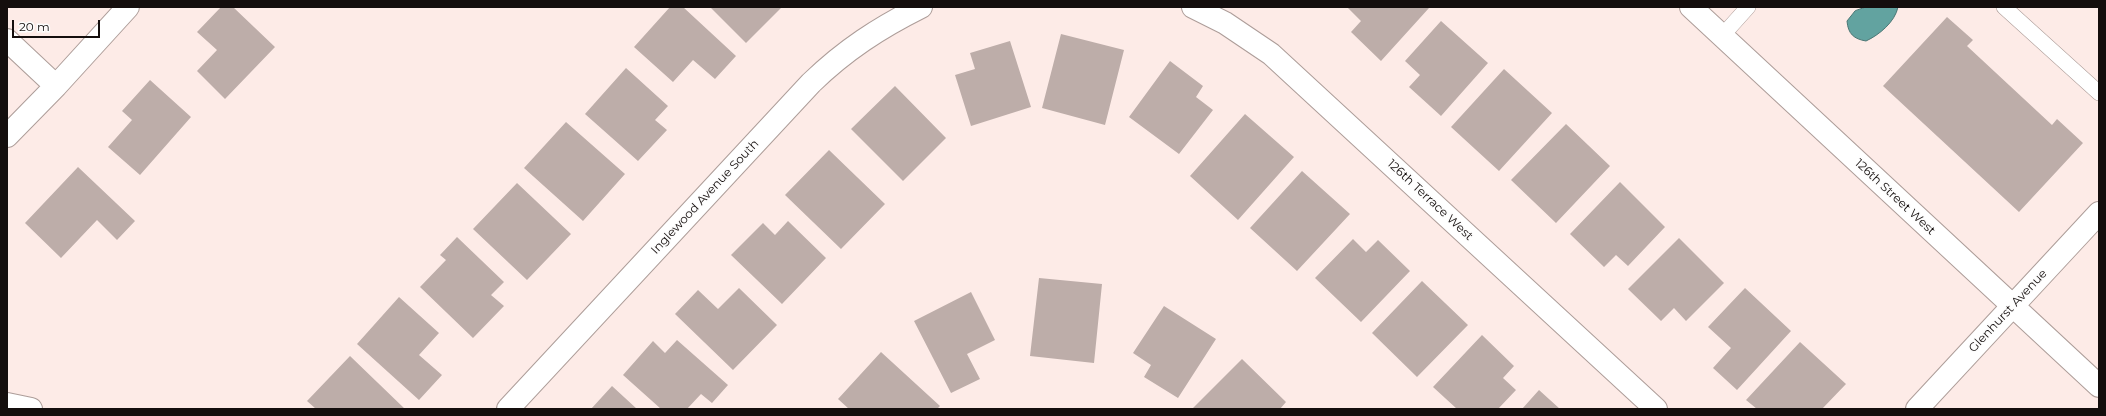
<!DOCTYPE html>
<html>
<head>
<meta charset="utf-8">
<style>
  body { margin:0 }
  #map { position:relative; width:2106px; height:416px; overflow:hidden; background:#fdebe7; font-family:Montserrat,sans-serif }
  canvas { display:block }
  .frame { position:absolute; inset:0; border:8px solid #140e0d; pointer-events:none }
  .scale { position:absolute; left:12px; top:20px; width:88px; height:18px; box-sizing:border-box; border:2px solid #140e0d; border-top:0; padding-left:5px; font-size:12px; line-height:14px; white-space:nowrap; color:#140e0d; -webkit-text-stroke:3px #fdfdfd; paint-order:stroke }
</style>
</head>
<body>
<div id="map">
<canvas width="2106" height="416"></canvas>
<div class="frame"></div>
<div class="scale">20 m</div>
</div>
<script>
const ctx = document.querySelector('canvas').getContext('2d');
ctx.lineJoin = 'round';
function fill(path, color) {
  ctx.fillStyle = color;
  ctx.fill(path, 'evenodd');
}
function strokePath(path, color, width, dash) {
  ctx.strokeStyle = color;
  ctx.lineWidth = width;
  ctx.lineCap = dash ? 'butt' : 'round';
  ctx.setLineDash(dash || []);
  ctx.stroke(path);
}
function label(font, color, halo, rows, align = 'center') {
  ctx.font = font + ' Montserrat,sans-serif';
  ctx.lineWidth = 3;
  ctx.setLineDash([]);
  ctx.textBaseline = 'middle';
  ctx.strokeStyle = halo;
  ctx.fillStyle = color;
  for (const [text, x, y, turn = 0] of rows) {
    ctx.save();
    ctx.translate(x, y);
    ctx.rotate((+turn || 0) * Math.PI / 180);
    ctx.textAlign = isNaN(turn) ? turn : align;
    if (halo) ctx.strokeText(text, 0, 0);
    ctx.fillText(text, 0, 0);
    ctx.restore();
  }
}
const water = new Path2D(`
  M1866 7H1898C1895 22 1879 35 1866 41 1854 39 1848 34 1847 21L1855 11Z`);
fill(water, '#62a3a0');
strokePath(water, '#4b7674', 1);
fill(new Path2D(`
  M221 7H233L275 47 225 99 197 71 217 50 197 32Z
  M670 7H683L736 56 715 79 693 60 673 82 634 47Z
  M710 7H782L746 43Z
  M1347 7H1427L1429 8 1381 61 1351 32 1361 21Z
  M1947 17 1973 40 1967 46 2052 125 2057 119 2083 143 2019 212 1883 86Z
  M1441 21 1488 63 1441 116 1409 87 1420 75 1405 61Z
  M1061 34 1124 50 1105 125 1042 108Z
  M1010 41 1031 107 971 126 955 75 975 69 970 53Z
  M1170 61 1203 86 1196 97 1213 110 1179 154 1129 117Z
  M626 68 668 106 655 120 667 130 638 161 585 114Z
  M1504 69 1552 113 1499 171 1451 127Z
  M150 80 191 117 140 175 108 147 132 120 122 111Z
  M895 86 946 138 903 181 851 129Z
  M1245 114 1294 157 1238 220 1190 176Z
  M566 122 625 174 583 221 524 168Z
  M1566 124 1610 166 1556 223 1511 180Z
  M829 150 885 204 841 249 785 195Z
  M78 167 135 221 117 240 97 220 61 258 25 223Z
  M1302 171 1350 214 1297 271 1250 228Z
  M1620 182 1665 227 1628 266 1616 255 1604 267 1570 234Z
  M517 183 571 234 527 280 473 229Z
  M788 221 826 258 782 304 731 255 763 223 775 235Z
  M457 237 504 282 491 295 504 306 473 338 420 287 446 260 440 255Z
  M1679 238 1724 283 1686 321 1674 308 1661 321 1628 289Z
  M1353 239 1366 252 1378 240 1410 271 1361 322 1315 278Z
  M1039 278 1102 284 1094 363 1030 356Z
  M1422 281 1468 325 1417 377 1372 333Z
  M739 288 777 325 733 370 675 314 698 290 718 309Z
  M1745 288 1791 331 1737 390 1713 368 1731 348 1708 327Z
  M971 292 995 340 967 354 980 379 951 393 914 321Z
  M399 297 439 333 419 355 442 375 419 400 357 344Z
  M1164 306 1216 339 1178 398 1144 377 1151 365 1133 353Z
  M1482 335 1514 366 1503 378 1516 390 1498 409H1457L1433 387Z
  M677 340 728 385 712 403 701 394 687 409H661L623 375 653 341 665 353Z
  M1800 342 1846 384 1822 409H1757L1746 400Z
  M881 352 940 406 937 409H849L838 399Z
  M350 356 405 409H316L307 401Z
  M1242 359 1286 402 1280 409H1192Z
  M612 386 637 409H591Z
  M1539 390 1560 409H1522Z`), '#bdada9');
const lane = new Path2D(`
  M2004 7 2099 93
  M1722 36 1748 7`);
const street = new Path2D(`
  M1193 7 1225 23 1271 54 1656 409
  M1691 7 2099 386
  M7 40 56 86
  M7 136 56 86 128 7
  M7 404 31 409
  M508 409 811 83C845 50 879 28 921 7
  M1917 409 2099 213`);
strokePath(lane, '#ad9d99', 16);
strokePath(street, '#ad9d99', 24);
strokePath(lane, '#fff', 15);
strokePath(street, '#fff', 22);
label('12px', '#140e0d', '#fdfdfd', [
  ["Inglewood Avenue South",705,197,-47],
  ["126th Street West",1895,197,43],
  ["126th Terrace West",1430,200,43],
  ["Glenhurst Avenue",2008,311,-47]
]);
</script>
</body>
</html>
